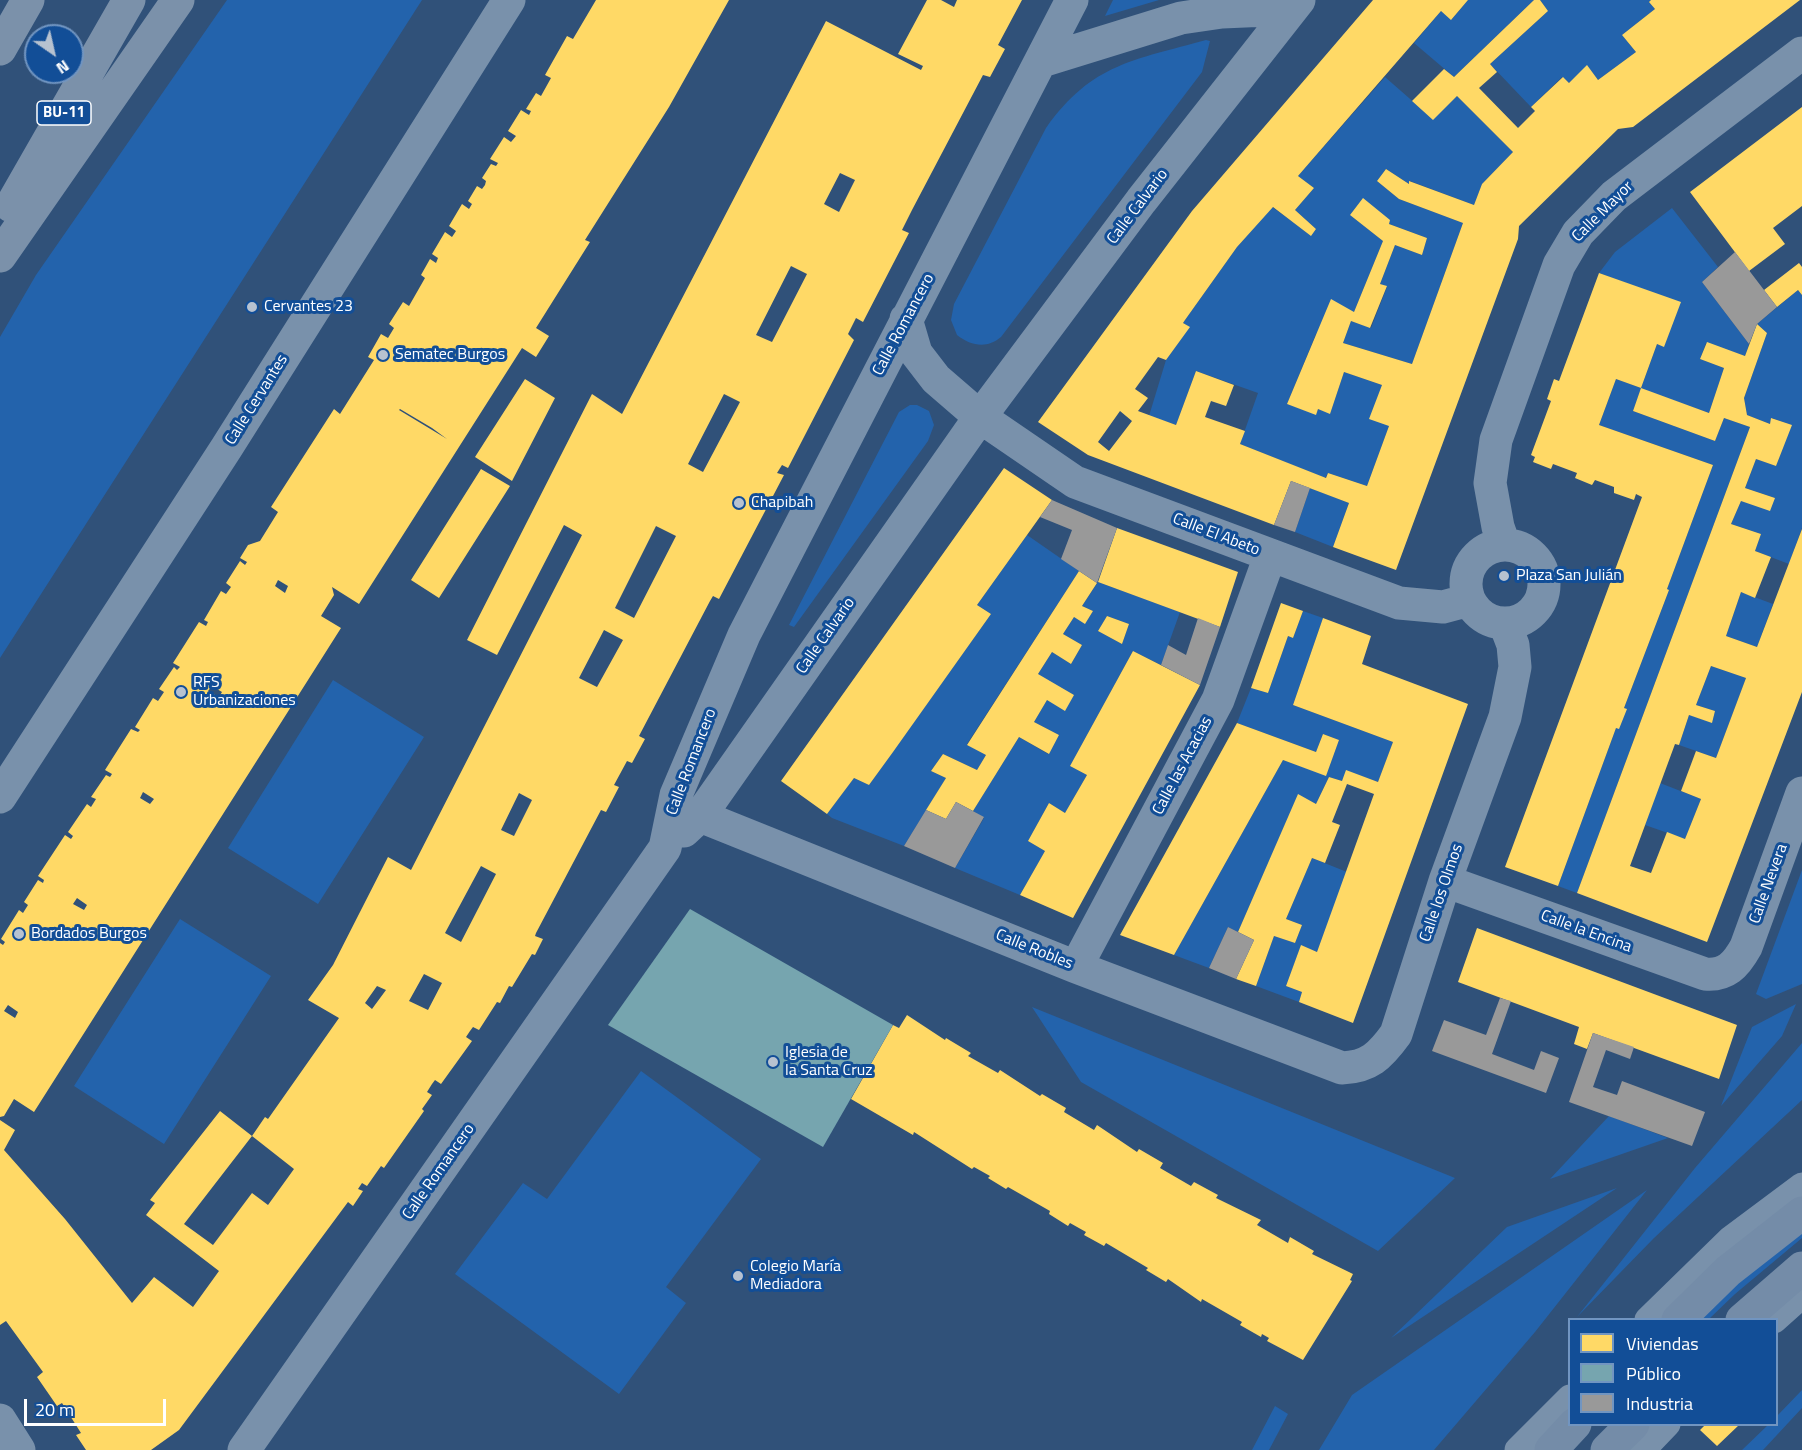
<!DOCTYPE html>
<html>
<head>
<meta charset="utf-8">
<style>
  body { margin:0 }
  #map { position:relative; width:1802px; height:1450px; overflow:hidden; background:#305179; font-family:"Titillium Web",sans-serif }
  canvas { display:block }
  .legend { position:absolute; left:1568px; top:1318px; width:210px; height:108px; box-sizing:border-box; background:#124e97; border:2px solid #7195c1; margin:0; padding:8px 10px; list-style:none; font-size:18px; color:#fff }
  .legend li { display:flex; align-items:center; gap:12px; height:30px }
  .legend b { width:30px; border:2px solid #7195c1 }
  .north { position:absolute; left:24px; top:24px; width:60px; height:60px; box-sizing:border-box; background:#124e97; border:2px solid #7195c1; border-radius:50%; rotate:146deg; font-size:16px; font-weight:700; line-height:24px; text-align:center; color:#fff }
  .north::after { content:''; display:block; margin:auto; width:21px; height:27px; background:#b7c2d0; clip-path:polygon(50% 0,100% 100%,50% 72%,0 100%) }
  .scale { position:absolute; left:24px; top:1399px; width:142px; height:27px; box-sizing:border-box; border:3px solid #fff; border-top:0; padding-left:8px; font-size:18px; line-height:21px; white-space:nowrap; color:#fff; -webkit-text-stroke:4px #124e97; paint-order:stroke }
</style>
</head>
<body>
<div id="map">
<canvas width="1802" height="1450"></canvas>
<ul class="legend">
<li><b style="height:16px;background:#ffd966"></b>Viviendas</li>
<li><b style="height:16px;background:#76a5af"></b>Público</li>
<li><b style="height:16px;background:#999"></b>Industria</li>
</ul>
<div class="north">N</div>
<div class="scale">20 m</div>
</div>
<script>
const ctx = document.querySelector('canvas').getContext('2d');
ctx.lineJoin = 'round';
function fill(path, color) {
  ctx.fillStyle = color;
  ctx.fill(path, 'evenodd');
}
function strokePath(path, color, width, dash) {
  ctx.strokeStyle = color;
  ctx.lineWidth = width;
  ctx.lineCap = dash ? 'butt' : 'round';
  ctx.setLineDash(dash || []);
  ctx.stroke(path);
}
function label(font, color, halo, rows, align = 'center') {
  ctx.font = font + ' "Titillium Web",sans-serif';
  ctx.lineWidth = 6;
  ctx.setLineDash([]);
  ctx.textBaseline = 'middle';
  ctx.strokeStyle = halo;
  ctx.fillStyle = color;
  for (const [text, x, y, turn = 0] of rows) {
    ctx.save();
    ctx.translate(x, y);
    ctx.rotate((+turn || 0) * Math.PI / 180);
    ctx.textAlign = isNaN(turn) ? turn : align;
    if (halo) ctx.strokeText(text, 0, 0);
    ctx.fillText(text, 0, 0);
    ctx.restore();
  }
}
fill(new Path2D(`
  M227 0H422L0 658V337L36 275Z
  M1113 0H1159L1105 16Z
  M1468 0H1534L1454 77 1414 43 1441 11 1452 19Z
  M1540 0H1651L1649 2 1655 9 1622 35 1636 52 1598 80 1587 66 1569 83 1562 77 1531 107 1490 64 1548 11Z
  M1206 40 1210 41 1202 72 1001 337C987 349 971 346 957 335L951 320 954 304 1046 128C1092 63 1135 60 1206 40Z
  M1385 77 1433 119 1457 96 1513 152 1482 184 1474 205 1410 181 1409 184 1386 169 1377 181 1399 199 1463 223 1412 364 1343 343 1351 321 1371 328 1387 287 1380 284 1395 245 1422 255 1427 238 1389 224 1363 199 1350 215 1383 241 1354 312 1316 334 1287 404 1316 414 1318 409 1330 413 1344 372 1382 385 1389 426 1367 486 1328 473 1325 478 1240 444 1258 393 1196 371 1176 425 1149 416 1166 360 1189 327 1183 323 1185 320 1237 247 1272 207 1311 235 1316 229 1295 210 1314 188 1298 176Z
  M1672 208 1718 267 1702 282 1749 344 1745 356 1706 343 1700 359 1724 368 1709 413 1641 389 1633 411 1715 441 1724 418 1750 427 1577 893 1558 886 1616 728 1626 709 1624 708 1669 590 1667 589 1713 465 1599 425 1616 379 1641 388 1657 344 1664 346 1680 303 1599 273 1615 252Z
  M1798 290 1802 295V528L1789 564 1755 551 1761 534 1731 524 1741 501 1775 498 1745 488 1756 459 1776 466 1791 425 1772 418 1770 424 1747 415 1744 398 1767 333 1757 324Z
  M910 405H917L929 411 934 425 928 441 794 627 789 625 899 412Z
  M1310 488 1349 503 1333 547 1295 532Z
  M1027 535 1079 571 967 744 986 755 977 770 943 754 931 771 946 778 904 846 832 818 827 814 854 778 869 785 991 614 977 605Z
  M1098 582 1180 612 1161 665 1133 651 1070 766 1087 775 1065 813 1049 803 1028 841 1045 851 1020 895 955 868 984 818 973 811 1019 737 1048 754 1059 735 1034 722 1047 700 1038 674 1052 652 1071 664 1082 645 1063 634 1074 617 1085 623 1093 611 1082 606ZM1107 616 1129 624 1122 644 1098 631Z
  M1741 592 1773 604 1757 647 1726 636Z
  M1303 611 1323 618 1293 705 1393 742 1378 782 1347 771 1342 781 1329 777 1316 804 1298 795 1238 932 1228 927 1209 968 1174 955 1283 760 1326 775 1339 740 1323 734 1316 752 1237 723 1251 688 1268 693 1288 636 1293 638Z
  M1711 666 1746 678 1716 758 1679 745 1689 715 1712 722 1715 711 1696 705Z
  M333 680 424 737 318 904 228 848Z
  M1660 783 1701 799 1685 839 1645 825Z
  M1312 858 1347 872 1317 952 1301 946 1286 986 1302 992 1299 1002 1256 986 1274 936 1295 943 1302 925 1286 919Z
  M1802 870V984L1766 999 1756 994Z
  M180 919 271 976 164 1144 74 1086Z
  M1796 1004 1782 1036 1721 1106 1752 1027Z
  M1032 1007 1455 1178 1378 1251 1081 1082Z
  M1802 1043V1100L1654 1238 1577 1317 1695 1168Z
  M641 1071 761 1159 666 1287 686 1303 619 1394 455 1274 523 1183 547 1199Z
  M1609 1116 1668 1138 1550 1179Z
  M1617 1188 1391 1338 1507 1227Z
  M1647 1190 1535 1332 1434 1450H1319L1352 1395Z
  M1802 1230V1238L1735 1294 1709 1319 1700 1320 1730 1289Z
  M1802 1390V1408L1763 1450H1742L1768 1425 1776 1424 1777 1416Z
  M1275 1406 1288 1414 1269 1450H1252Z`), '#2363ac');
fill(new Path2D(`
  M596 0H729L669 107 585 240 590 242 536 328 549 336 536 357 522 348 359 604 332 587 334 595 321 616 341 628 34 1112 14 1099 4 1116 0 1117V943L3 945 5 942 1 939 19 910 23 913 28 905 24 902 38 880 43 883 44 880 38 876 65 835 71 839 73 836 68 832 87 804 91 807 96 799 91 797 106 775 110 777 112 774 105 770 131 729 138 732 140 730 135 727 153 698 158 701 164 692 159 689 174 667 177 670 180 667 173 663 199 622 206 626 208 622 204 620 221 591 226 594 231 587 226 583 240 561 245 565 247 562 240 558 248 545 260 541 278 512 271 507 334 409 340 414 374 360 368 357 381 334 388 338 394 328 389 324 403 302 409 306 425 278 421 275 430 259 436 263 438 258 432 254 445 232 452 237 456 231 449 226 462 204 469 209 472 204 468 201 477 186 482 189 485 185 486 181 482 178 491 164 496 166 498 163 490 159 504 137 511 142 516 136 508 131 521 110 529 115 531 111 526 109 536 93 541 96 551 78 545 75 567 36 573 39ZM400 409 432 428 447 439 399 410ZM278 580 288 586 285 593 275 586ZM212 686 222 692 219 697 208 691ZM143 792 154 799 150 804 140 798ZM77 898 87 905 84 910 73 904ZM8 1005 18 1012 15 1018 4 1011Z
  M927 0H941L954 7 957 0H1022L998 45 1005 49 990 77 983 75 912 210 902 230 909 233 863 322 856 318 848 334 854 340 788 468 782 465 777 473 784 475 719 599 713 596 710 601 639 736 645 739 632 763 627 761 614 785 619 787 606 812 601 810 536 933 535 936 543 939 535 955 532 954 512 987 509 986 500 1003 497 1002 479 1030 473 1027 470 1031 466 1037 472 1041 441 1084 435 1080 432 1084 427 1092 432 1095 422 1109 424 1111 384 1168 381 1166 367 1186 362 1183 358 1189 363 1191 353 1206 348 1202 179 1430 151 1450H86L76 1435 81 1433 62 1403 57 1406 37 1377 43 1372 6 1321 0 1325V1120L15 1130 4 1150 65 1219 132 1303 154 1277 193 1307 219 1271 146 1215 155 1203 150 1200 220 1111 252 1136 265 1117 268 1119 339 1018 308 1000 333 965 388 857 411 870 582 535 564 525 497 655 467 640 592 394 622 414 826 21 921 70 923 66 898 54ZM840 173 855 180 839 212 824 204ZM791 266 807 274 772 342 756 335ZM724 394 740 402 703 472 688 464ZM656 526 676 536 634 618 615 608ZM604 630 623 640 597 687 579 678ZM519 793 532 800 514 836 501 830ZM481 866 496 874 461 942 445 933ZM424 974 442 983 428 1010 409 1001ZM377 986 386 990 372 1009 365 1003ZM252 1136 294 1169 268 1205 252 1193 213 1245 184 1224Z
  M1373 0H1468L1451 20 1441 11 1298 176 1314 188 1295 210 1316 229 1311 236 1273 207 1237 247 1185 320 1183 323 1190 327 1166 360 1158 357 1135 389 1148 398 1138 411 1176 425 1196 371 1234 385 1226 406 1211 401 1205 417 1245 431 1240 444 1326 478 1328 473 1367 486 1389 426 1369 419 1382 385 1344 372 1330 414 1318 409 1316 415 1287 404 1331 299 1354 312 1383 241 1350 215 1363 198 1390 220 1389 224 1427 238 1422 255 1395 245 1380 284 1387 286 1370 328 1351 321 1343 343 1412 364 1463 223 1399 199 1377 181 1386 169 1409 184V181L1474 205 1482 184 1513 152 1457 96 1433 120 1412 101 1444 69 1454 77 1534 0H1540L1548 11 1490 64 1497 72 1479 88 1518 128 1535 111 1531 107 1563 77 1569 83 1587 65 1598 80 1636 52 1622 35 1655 9 1649 2 1651 0H1800L1633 127 1618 129 1519 226 1518 239 1396 570 1333 547 1349 503 1291 481 1274 525 1088 455 1038 422 1192 211ZM1120 411 1132 421 1109 451 1098 442Z
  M1802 107V206L1773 228 1785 244 1749 271 1690 192Z
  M1799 263 1802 267V295L1798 290 1777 307 1764 290Z
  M1599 273 1681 302 1664 347 1657 344 1641 388 1616 379 1599 425 1713 465 1667 589 1669 590 1624 708 1627 709 1619 729 1616 728 1558 886 1505 867 1642 497 1636 494 1634 500 1614 493V487L1595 480 1592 485 1575 478 1577 473 1553 464 1551 469 1533 462 1535 457 1531 455 1551 401 1547 399 1554 379 1559 381Z
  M1757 324 1767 333 1744 398 1747 415 1770 424 1771 418 1792 425 1776 466 1756 459 1745 488 1775 498 1770 511 1741 501 1731 524 1761 534 1755 551 1771 557 1755 598 1741 592 1726 636 1757 647 1802 529V692L1707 942 1577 893 1750 427 1724 418 1715 441 1633 411 1641 388 1709 413 1724 368 1700 359 1707 342 1745 356ZM1711 666 1746 678 1716 758 1696 751 1681 791 1701 799 1685 839 1667 832 1651 873 1630 866 1675 744 1679 745 1689 715 1712 723 1715 711 1696 705Z
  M525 379 555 398 512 481 475 457Z
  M1004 468 1052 500 977 605 991 614 893 752 869 785 854 778 827 814 781 781Z
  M481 469 510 486 439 598 411 580Z
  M1117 528 1238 572 1220 627 1098 582Z
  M1079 571 1097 583 1082 606 1093 611 1085 624 1074 617 1063 634 1082 645 1071 664 1052 652 1038 674 1074 695 1065 711 1047 700 1034 722 1059 735 1049 754 1019 737 973 811 956 802 946 819 926 810 946 778 931 771 943 754 977 770 986 755 967 745Z
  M1281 603 1303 611 1293 638 1288 636 1268 693 1251 688Z
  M1107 616 1129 624 1122 644 1098 631Z
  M1323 618 1371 636 1362 664 1468 704 1353 1023 1299 1002 1302 992 1286 986 1301 945 1317 952 1374 794 1347 784 1332 822 1340 825 1325 863 1312 858 1286 919 1302 925 1295 943 1274 936 1256 986 1236 979 1254 940 1238 932 1298 794 1316 804 1329 777 1342 781 1346 770 1378 782 1393 742 1293 705Z
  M1133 651 1200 685 1073 918 1020 895 1045 851 1028 841 1049 803 1065 813 1087 775 1070 766Z
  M1237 723 1316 752 1323 734 1339 740 1326 776 1283 760 1174 955 1120 935Z
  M1477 928 1737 1025 1719 1079 1593 1033 1587 1049 1574 1044 1579 1027 1458 982Z
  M907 1015 945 1040 946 1038 971 1053 968 1056 998 1073 1000 1070 1040 1096 1042 1094 1066 1108 1064 1112 1094 1130 1097 1125 1137 1152 1139 1149 1163 1163 1160 1168 1191 1186 1194 1182 1218 1195 1216 1198 1261 1220 1257 1225 1288 1243 1290 1237 1314 1251 1312 1254 1353 1274 1350 1280 1352 1281 1303 1360 1267 1341 1269 1338 1262 1334 1261 1337 1240 1325 1242 1322 1202 1299 1201 1302 1168 1279 1166 1282 1146 1270 1148 1268 1106 1243 1104 1246 1084 1235 1086 1232 1070 1223 1068 1226 1049 1214 1050 1211 1008 1187 1006 1189 988 1178 990 1176 974 1167 972 1169 914 1132 913 1135 851 1099 893 1025 899 1028Z
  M1705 1425H1739L1717 1446 1700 1430Z`), '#ffd966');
fill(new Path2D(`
  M690 909 893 1025 823 1147 608 1025Z`), '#76a5af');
fill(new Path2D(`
  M1735 252 1777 307 1757 324 1749 344 1702 282Z
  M1291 481 1310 488 1295 532 1274 525Z
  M1052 500 1117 528 1097 583 1061 559 1072 530 1040 517Z
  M1198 618 1220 627 1200 685 1161 665 1168 645 1186 655Z
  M956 802 984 817 955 868 904 846 926 810 946 819Z
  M1228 927 1254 940 1236 979 1209 968Z
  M1500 998 1511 1001 1492 1054 1534 1070 1541 1051 1559 1058 1546 1093 1432 1051 1444 1020 1486 1035Z
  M1593 1033 1634 1047 1630 1059 1606 1050 1593 1087 1617 1095 1622 1081 1705 1112 1692 1146 1569 1102Z`), '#999');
strokePath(new Path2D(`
  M1648 1320 1731 1239 1802 1186
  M1774 1320 1802 1295
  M1518 1450 1570 1398
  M1642 1450 1667 1424`), '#7991ab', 27);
strokePath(new Path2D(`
  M1042 61 1181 18 1222 12 1291 9
  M906 319 916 353 936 379 980 417 1075 482 1399 603 1443 607 1469 600
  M1504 544 1498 527 1490 483 1496 440 1559 265 1578 233 1614 196 1802 53
  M1466 584a39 39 0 1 1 78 0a39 39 0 1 1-78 0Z
  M0 797 227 447 509 0
  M700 816 1076 967 1342 1068C1369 1067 1380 1056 1396 1034L1445 881 1505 717 1515 667 1513 645 1505 624
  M684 831 700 816 980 417 1141 201 1299 0
  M1445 881 1705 974C1726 976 1736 965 1746 947L1802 793
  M1076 967 1218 700 1270 556
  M0 1420 19 1450
  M244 1450 665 848 676 795 744 635 1072 0`), '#7991ab', 33);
strokePath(new Path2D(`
  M1678 1320 1728 1271 1802 1213
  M1742 1320 1802 1268
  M1551 1450 1575 1424
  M1607 1450 1633 1424`), '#748ca8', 33);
strokePath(new Path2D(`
  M0 49 28 0
  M11 206 129 0
  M0 256 178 0`), '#7b91aa', 33);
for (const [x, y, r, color] of [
  [252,307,6,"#b7c2d0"],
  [383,355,6,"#b7c2d0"],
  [739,503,6,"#b7c2d0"],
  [1504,576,6,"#b7c2d0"],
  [181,692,6,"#b7c2d0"],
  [19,934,6,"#b7c2d0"],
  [773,1062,6,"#b7c2d0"],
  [738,1276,6,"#b7c2d0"]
]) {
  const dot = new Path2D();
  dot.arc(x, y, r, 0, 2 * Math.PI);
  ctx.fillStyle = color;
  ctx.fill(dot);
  strokePath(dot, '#124e97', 2);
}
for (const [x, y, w] of [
  [64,113,54]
]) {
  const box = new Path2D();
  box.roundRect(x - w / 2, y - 12, w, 24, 4.5);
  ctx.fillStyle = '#124e97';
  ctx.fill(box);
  strokePath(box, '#fff', 1.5);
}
label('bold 15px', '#fff', null, [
  ["BU-11",64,113]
]);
label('16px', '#fff', '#124e97', [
  ["Calle Calvario",1138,207,-53],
  ["Calle Mayor",1603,212,-45],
  ["Calle Romancero",904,325,-62],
  ["Calle Cervantes",257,400,-58],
  ["Calle El Abeto",1216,535,21],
  ["Calle Calvario",826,636,-55],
  ["Calle Romancero",692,762,-69],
  ["Calle las Acacias",1183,766,-62],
  ["Calle Nevera",1769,884,-70],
  ["Calle los Olmos",1442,893,-71],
  ["Calle la Encina",1586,932,20],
  ["Calle Robles",1034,950,22],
  ["Calle Romancero",439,1172,-55]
]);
label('16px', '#fff', '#124e97', [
  ["Cervantes 23",264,307],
  ["Sematec Burgos",395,355],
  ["Chapibah",751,503],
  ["Plaza San Julián",1516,576],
  ["RFS",193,683],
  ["Urbanizaciones",193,701],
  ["Bordados Burgos",31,934],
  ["Iglesia de",785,1053],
  ["la Santa Cruz",785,1071],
  ["Colegio María",750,1267],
  ["Mediadora",750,1285]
], 'left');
</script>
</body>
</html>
